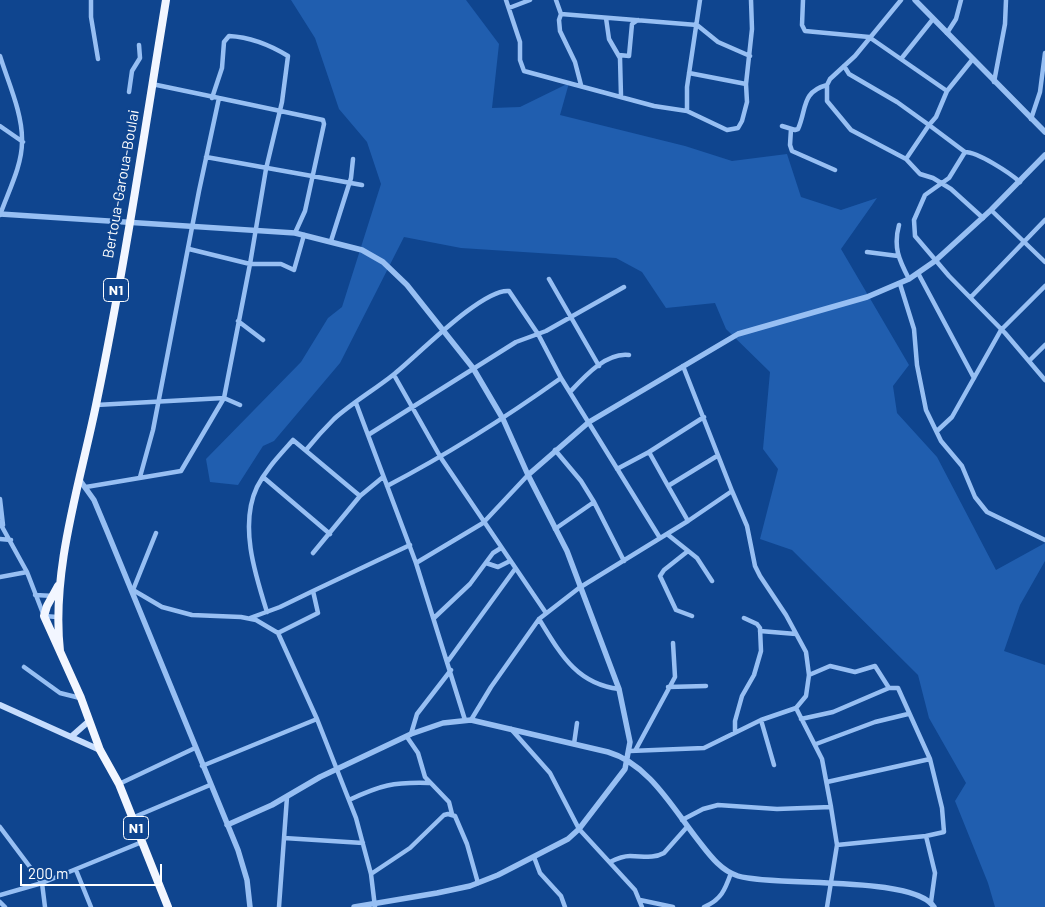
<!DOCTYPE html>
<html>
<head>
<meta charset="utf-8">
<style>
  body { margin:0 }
  #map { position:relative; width:1045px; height:907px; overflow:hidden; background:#0f458f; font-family:Barlow,sans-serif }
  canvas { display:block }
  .scale { position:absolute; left:20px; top:864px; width:142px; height:22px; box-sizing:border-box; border:2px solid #fff; border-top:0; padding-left:6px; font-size:15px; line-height:18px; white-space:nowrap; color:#fff; -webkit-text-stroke:4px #0f458f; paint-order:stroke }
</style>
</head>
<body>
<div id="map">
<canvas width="1045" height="907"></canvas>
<div class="scale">200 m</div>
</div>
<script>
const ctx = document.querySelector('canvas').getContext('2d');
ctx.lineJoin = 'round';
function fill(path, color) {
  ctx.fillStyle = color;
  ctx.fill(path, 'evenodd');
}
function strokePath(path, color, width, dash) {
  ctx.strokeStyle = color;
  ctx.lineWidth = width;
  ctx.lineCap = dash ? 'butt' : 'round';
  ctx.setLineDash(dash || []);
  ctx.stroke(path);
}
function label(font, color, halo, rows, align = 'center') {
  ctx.font = font + ' Barlow,sans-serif';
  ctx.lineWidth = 4.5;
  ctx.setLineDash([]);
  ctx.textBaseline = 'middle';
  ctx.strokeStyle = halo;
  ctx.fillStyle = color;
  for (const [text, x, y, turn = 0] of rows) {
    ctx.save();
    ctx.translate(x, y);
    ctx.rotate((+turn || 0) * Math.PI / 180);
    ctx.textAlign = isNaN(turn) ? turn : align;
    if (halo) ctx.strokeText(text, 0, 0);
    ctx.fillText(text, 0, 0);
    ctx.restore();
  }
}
fill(new Path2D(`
  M291 0H466L499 44 492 108 520 107 569 83 560 115 685 146 732 161 787 154 801 197 841 210 877 198 841 249 909 365 893 386 897 413 937 457 996 570 1045 543V561L1020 605 1004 651 1045 665V907H995L988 883 955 801 966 783 929 718 918 675 792 550 760 539 778 469 763 449 770 372 726 329 715 303 666 308 642 272 616 258 461 248 404 237 340 363 274 441 263 446 238 485 210 482 206 459 301 362 328 318 342 307 381 184 367 142 339 109 315 38Z`), '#205eaf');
strokePath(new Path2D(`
  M91 0V17L98 59
  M506 0 520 42V60L524 71 654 106 687 111
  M556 0 561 14 559 20 560 31 575 62 581 85
  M700 0 687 87V111L727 130 738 128 742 121 747 102 746 84 752 29 751 0
  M803 0 802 25 805 31 869 37 947 91 972 60
  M901 0 855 56 830 79 827 85V101L851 130 906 159 920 174 933 178 951 189 983 218
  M509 8 530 0
  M561 14 697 25 718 42 750 56
  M606 18 609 39 620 58 621 96
  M947 33 956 19 961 0
  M619 55 629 56 632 24 638 20
  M0 56C8 82 23 114 22 142 22 166 8 192 0 215
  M901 59 933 19
  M844 66 849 74 897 102 929 125 936 117 947 91
  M689 73 746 84
  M994 82 1005 24 1006 0
  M129 92 132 71 140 58 139 45
  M219 98 323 120 324 124 305 211 295 233
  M1031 119 1040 92 1045 53
  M0 126 23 142
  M782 126 795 130 798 129C807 109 801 92 827 85
  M791 129 790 145 792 151 835 170
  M206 157 362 185
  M906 159 929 125 965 152
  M1020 182C1010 173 978 152 965 152L949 178 925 195 914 220 915 236 949 276 1005 333 1045 380
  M991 210 1045 262
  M899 225C893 247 899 260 909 279
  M331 241 351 178 353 159
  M189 249 250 264H281L294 270 304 235
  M867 252 898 256
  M918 273 974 378
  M549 279 599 366
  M900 284 914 329 917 365 926 410 941 441 962 466 975 497 987 512 1045 540
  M971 297 1045 220
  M238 321 263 340
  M1029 361 1045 345
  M394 375 441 458 546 613
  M570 392C584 377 606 352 629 355
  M356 403 416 563 465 720
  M96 405 224 398 240 405
  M937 431 952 417 1001 330 1045 286
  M368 435 516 342 546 331 624 287
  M306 450C315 439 324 429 334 419 352 403 374 390 393 375 415 358 482 288 509 291L538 334 561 378 660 538
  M555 450 581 481 594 502
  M649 452 704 417
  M617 469 649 452 668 486
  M140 477 153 430 199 191 219 98 152 84
  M263 477 330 534
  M387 486C448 454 505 418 561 378
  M86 487 181 471 224 398 250 264 266 169 282 102 288 56C270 45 249 37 229 36L224 42 222 68 212 98
  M0 499 3 525
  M688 521 668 486 717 456
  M0 523 27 572 44 616 57 617
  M555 529 594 502 624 561
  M667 534 697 558 712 581
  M0 539 11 540
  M688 551 664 570 660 576 676 610 692 616
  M313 553 360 496
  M416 563 483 523 528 475
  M486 563 498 567 510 561
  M0 577 27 572
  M133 590 156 533
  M132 591 133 590 162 607 192 615 241 617 256 620 278 633 317 719 356 818 371 874 375 907
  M35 595 54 596
  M267 612C255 574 239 525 257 487 266 469 280 455 293 440L360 496 383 477
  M250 618 280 607 313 591
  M434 618 470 584 493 553 501 548
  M539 619C560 653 576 684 619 689
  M760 631 796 634
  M278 633 318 613 313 591 410 545
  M448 661 515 569
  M24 667 60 693 80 698
  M809 675 830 666 855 672 875 666 889 688
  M668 687 706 686
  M796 708 822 759 831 807 837 845 827 907
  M801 719 833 712 889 688H898L930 759 942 808 944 832 926 836
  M471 720 491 687 539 619 579 588 688 521 732 491 683 366
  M761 720 774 765
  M511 729 550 773 579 829 635 890 642 907
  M735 732V721L742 696 754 675 761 651 760 628 757 624 744 618
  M411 734 417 714 451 670
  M407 737 418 753 425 777 449 802 452 814
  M574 744 577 723
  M816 744 875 722 908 714
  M630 751 704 748 761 720 796 708 806 696 809 675 806 652 786 615 760 576 755 566 747 526 732 491
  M635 751 675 677 673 643
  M202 766 317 719
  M827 782 930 759
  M119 784 195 748
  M349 800C381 785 393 782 429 783
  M132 818 210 785
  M682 820 703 809 718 805 777 809 831 807
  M0 827 42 883 45 907
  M284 838 363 843
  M837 845 926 836 935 873 931 902
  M534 857 540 873 561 896 565 907
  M610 862C616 859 624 856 630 856 643 856 653 859 664 853L687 827
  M76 870 91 907
  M371 874 410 848 444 815 448 814 455 816 467 844 478 883
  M0 895 42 883 142 842
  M640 900 673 907
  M0 902 5 907
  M279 907 287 797
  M704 907C721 900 725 890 731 873`), '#97bff3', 4.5);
strokePath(new Path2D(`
  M915 0 1045 132
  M0 214 295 233 362 250 383 262 407 285 473 368 503 419 528 475 567 551 619 689 630 742 625 769 579 829 568 839 498 875 470 886 437 893 354 907
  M528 475 589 422 738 334 867 297 909 279 935 261 991 210 1045 155
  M79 479 94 500 107 531 238 850 247 880 250 907
  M227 825 272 805 320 777 411 734 443 723 471 720 608 752C650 764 675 812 701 844 711 857 722 871 738 876 776 887 913 875 934 907`), '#97bff3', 5.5);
strokePath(new Path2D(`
  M0 705 100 750
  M72 736 89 721 88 718`), '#c7ddfd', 6);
strokePath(new Path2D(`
  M58 586 47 606 44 616 81 698 100 750 119 784 168 907
  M60 651C51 571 80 483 96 405 124 271 144 135 166 0`), '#f2f6ff', 8);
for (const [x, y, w] of [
  [116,290,25],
  [136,828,25]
]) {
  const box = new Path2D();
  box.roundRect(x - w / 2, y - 11.5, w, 23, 4);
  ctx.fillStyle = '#0f458f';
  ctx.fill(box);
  strokePath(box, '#fff', 1);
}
label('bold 14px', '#fff', null, [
  ["N1",116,290],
  ["N1",136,828]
]);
label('15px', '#fff', '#0f458f', [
  ["Bertoua-Garoua-Boulai",121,184,-80]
]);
</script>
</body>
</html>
